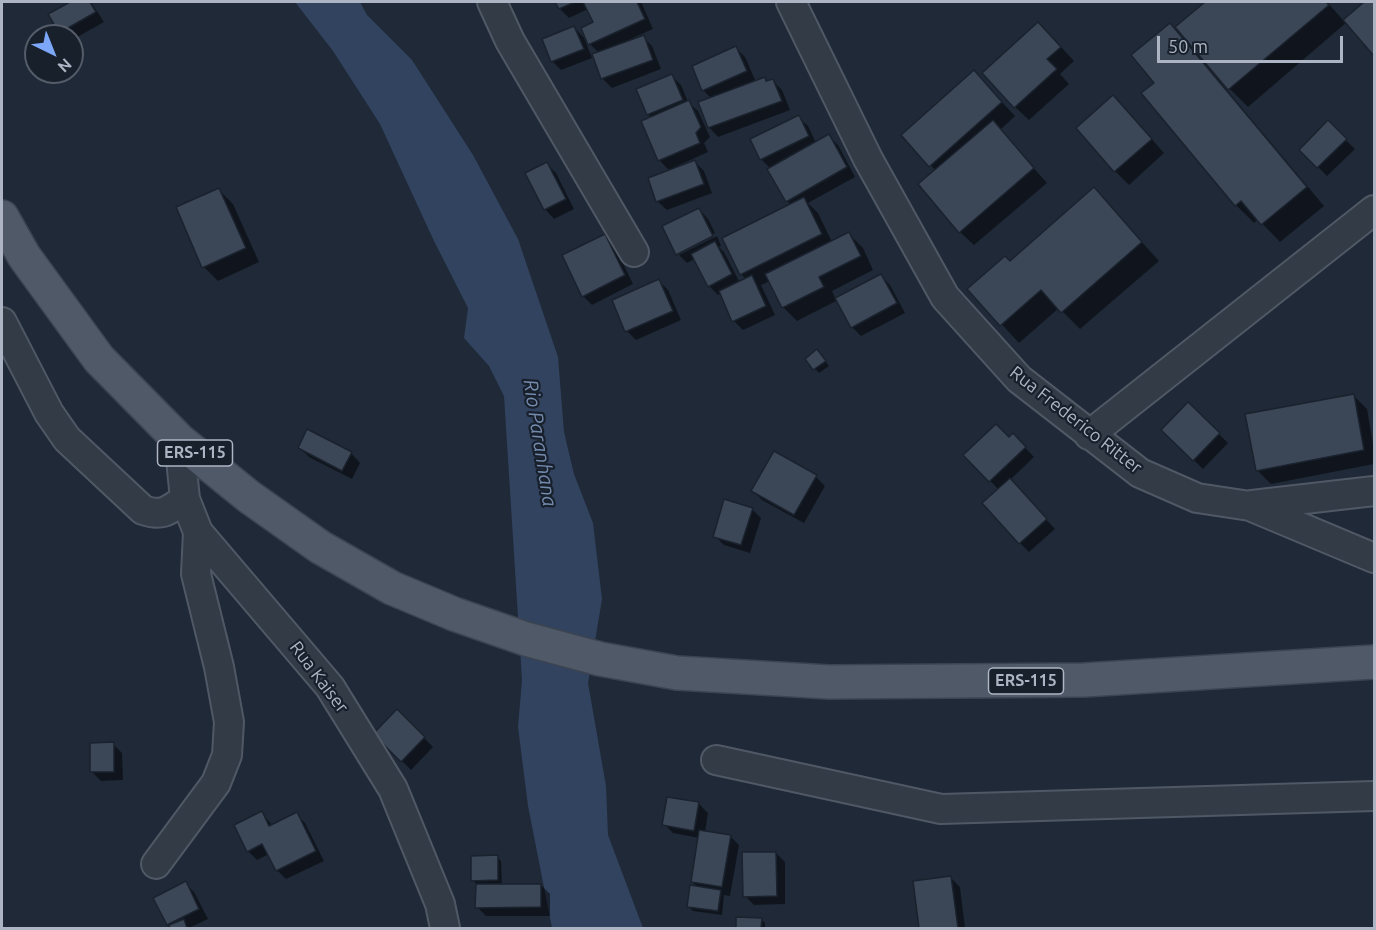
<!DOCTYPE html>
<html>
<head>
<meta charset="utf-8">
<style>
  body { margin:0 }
  #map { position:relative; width:1376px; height:930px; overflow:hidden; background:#1f2937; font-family:Ubuntu,sans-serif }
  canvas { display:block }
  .frame { position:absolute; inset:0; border:3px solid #adb5c4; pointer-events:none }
  .north { position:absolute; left:24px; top:24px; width:60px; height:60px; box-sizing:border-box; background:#18202c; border:2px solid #545c69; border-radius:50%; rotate:137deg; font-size:16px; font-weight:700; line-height:24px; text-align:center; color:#adb5c4 }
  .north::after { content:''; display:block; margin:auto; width:21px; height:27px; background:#7da8f9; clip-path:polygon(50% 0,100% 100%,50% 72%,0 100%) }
  .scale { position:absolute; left:1157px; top:36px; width:186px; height:27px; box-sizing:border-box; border:3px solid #adb5c4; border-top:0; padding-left:8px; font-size:18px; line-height:21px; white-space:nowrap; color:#adb5c4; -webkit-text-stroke:4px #18202c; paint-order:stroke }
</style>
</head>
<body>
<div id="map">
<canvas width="1376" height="930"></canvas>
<div class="frame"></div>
<div class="north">N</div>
<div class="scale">50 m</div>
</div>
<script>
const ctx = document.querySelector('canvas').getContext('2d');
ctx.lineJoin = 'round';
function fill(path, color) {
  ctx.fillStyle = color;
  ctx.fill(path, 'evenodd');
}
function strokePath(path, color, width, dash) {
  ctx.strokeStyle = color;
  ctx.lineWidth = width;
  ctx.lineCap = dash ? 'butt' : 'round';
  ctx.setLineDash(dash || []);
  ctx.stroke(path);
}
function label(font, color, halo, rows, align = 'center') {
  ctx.font = font + ' Ubuntu,sans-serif';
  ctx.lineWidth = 4.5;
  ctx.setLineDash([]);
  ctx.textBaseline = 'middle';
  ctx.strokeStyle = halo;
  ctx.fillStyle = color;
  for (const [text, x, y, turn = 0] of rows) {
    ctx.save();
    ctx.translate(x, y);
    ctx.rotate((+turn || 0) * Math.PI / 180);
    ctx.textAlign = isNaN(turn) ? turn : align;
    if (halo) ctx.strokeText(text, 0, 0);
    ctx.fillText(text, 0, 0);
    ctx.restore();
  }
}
fill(new Path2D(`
  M295 2H360L367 15 412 60 473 155 518 239 558 357 564 432 574 474 593 523 602 599 588 683 606 786 608 835 643 928H552L528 806 518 727 522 680 504 396 489 366 464 338 468 308 434 241 380 124 333 51Z`), '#32435f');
fill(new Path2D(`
  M73 2H91L104 22 72 40V36H64L60 33 50 15Z
  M557 2H641L653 29 633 38 634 40 643 37 652 46 661 69 612 88 603 79 594 55 599 53 590 44 583 29 595 23 588 9 569 18 560 9Z
  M1207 2H1327L1344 21 1366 2H1374V54L1347 22 1248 107 1228 87 1226 89 1324 206 1280 242 1258 219 1254 223 1236 205 1156 83 1175 29Z
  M574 27 584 38 592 58 561 70 552 61Z
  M1052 37 1074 61 1060 74 1069 84 1029 120 1015 107Z
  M736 48 745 57 756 82 765 79 768 82 773 81 782 90 790 110 718 137 709 127 712 99 703 90Z
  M672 76 681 85 688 102 698 111 710 137 704 143 708 152 675 167 676 169 695 162 704 171 712 193 667 210 657 201 670 171 659 160 651 118 648 114Z
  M987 86 1015 116 1000 130 1047 183 974 245 960 232 936 171 903 135Z
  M1127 111 1164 153 1129 185 1115 171Z
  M798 117 808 126 816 143 829 136 838 145 855 177 808 203 818 213 832 242 849 234 863 248 873 270 832 291 836 300 881 276 890 285 905 313 861 336 852 327 838 300 797 321 783 307 770 281 761 285 775 315 743 330 734 321 721 294 718 295 709 286 695 259 687 263 679 255 717 236 721 246 719 247 724 252 740 283 747 280 741 274 791 205 787 201 771 169 761 159Z
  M1328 123 1355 149 1327 176 1301 150Z
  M547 164 556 173 574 209 554 219 545 209 527 174Z
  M1094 189 1159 261 1080 329 1059 308 1019 343 969 289 1010 263Z
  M219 190 233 204 259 262 218 281 204 267Z
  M699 209 708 219 715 233 679 252V255L678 254Z
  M604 236 614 245 633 284 592 305 583 296Z
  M659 281 668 290 681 320 636 340 627 331Z
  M821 355 829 366 819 373 807 359Z
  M1353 395 1367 409 1374 450V464L1271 484 1257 470Z
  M1188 404 1228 443 1203 469 1163 430Z
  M1013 435 1034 457 1010 480 1055 529 1029 552 1020 543 999 490 965 455 1009 439Z
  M300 448 351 453 360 463 352 479 309 457Z
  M816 477 825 486 804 523 762 500 752 490Z
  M752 509 761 518 750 553 724 545 715 536Z
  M397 711 433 747 411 770 375 734Z
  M113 744 122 753 123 780 101 781 92 772Z
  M669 798 699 804 708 813 705 832 730 836 739 845 730 896 724 895 722 915 693 911 688 906 698 888 692 882 699 838 673 833 664 824Z
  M262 813 273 826 296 814 305 823 324 861 286 879 277 870 269 854 257 860 248 851Z
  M776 853 785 862V904L754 905 745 896Z
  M497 857 501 861 502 885H541L550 894V916H486L477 907V885L473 880Z
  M951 878 960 887 965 928H921L915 882Z
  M185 883 194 892 208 919 189 928H172L168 924Z
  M738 919H761L765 923V928H737Z`), '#0007');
const building = new Path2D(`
  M70 2H90L96 12 59 33 48 14Z
  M555 2H575L559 9Z
  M583 2H637L645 19 588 45 581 28 593 22Z
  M1205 2H1326L1329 5 1228 90 1175 27Z
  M1364 2H1374V56L1343 20Z
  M1038 22 1061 47 1047 59 1057 69 1014 108 982 73Z
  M1170 23 1307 187 1261 225 1241 201 1235 206 1141 93 1154 83 1131 55Z
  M574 26 584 49 551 62 542 39Z
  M644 35 653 60 601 79 592 54Z
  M736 46 747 71 702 91 692 66Z
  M974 70 1002 102 929 167 901 135Z
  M672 74 683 100 647 115 636 89Z
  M765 77 766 81 773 79 782 101 708 128 698 102Z
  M1113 95 1152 139 1114 172 1076 128Z
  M689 100 701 127 696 133 700 143 658 161 641 121Z
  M799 115 809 136 760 160 750 139Z
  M993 120 1034 168 959 233 918 184Z
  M1328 120 1347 139 1317 168 1299 150Z
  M829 134 847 167 786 202 767 169Z
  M695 160 704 184 656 202 648 178Z
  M547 162 566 199 544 210 525 173Z
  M1094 187 1142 242 1061 313 1041 290 1000 326 967 289 1005 256 1010 261Z
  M219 188 246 248 202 268 176 207Z
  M804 197 822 234 740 275 722 238Z
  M699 208 713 236 676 255 662 226Z
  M849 232 861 256 819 277 824 287 782 308 765 274Z
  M605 234 625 275 582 297 562 255Z
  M715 241 732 274 708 287 691 254Z
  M881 274 897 303 851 328 835 298Z
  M752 275 766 306 732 322 719 291Z
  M659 279 673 311 625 332 612 300Z
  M817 349 826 361 813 370 805 359Z
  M1354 394 1364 450 1256 471 1245 414Z
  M1188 402 1220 433 1193 461 1161 430Z
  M996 424 1009 437 1013 433 1026 447 989 482 963 455Z
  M307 429 352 452 342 471 298 448Z
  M774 451 817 475 794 515 751 491Z
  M1010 478 1047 519 1019 544 982 503Z
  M724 499 753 508 741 545 713 537Z
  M397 709 425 737 401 762 373 734Z
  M114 742V772H90V743Z
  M667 797 699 802 694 831 662 825Z
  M262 811 269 826 297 812 316 851 276 871 262 844 247 852 234 825Z
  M699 830 731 835 722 887 691 882Z
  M742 852H776L777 896 743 897Z
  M498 855V880L471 881V856Z
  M951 876 958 928H919L913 881Z
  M186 881 199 909 167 925 153 898Z
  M476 884H541V907L475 908Z
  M690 885 721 890 718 911 687 907Z
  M736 917 762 918 761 928H736Z
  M184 919 187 928H170L169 925Z`);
fill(building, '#3b4657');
strokePath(building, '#1a222e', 1.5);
const minor = new Path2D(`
  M492 2 510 41 634 252
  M791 2 868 159 945 297 1019 379 1140 473 1197 498 1250 506 1374 558
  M2 322 49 413 67 439 143 510C163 517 169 510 185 499
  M1089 435 1374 210
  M179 440 185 499 198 532 330 687 393 789 440 904 445 928
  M1252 505 1374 491
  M716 760 941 809 1374 796
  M156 864 216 783 227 755 229 722 219 667 196 574 198 532`);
const major = new Path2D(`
  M2 217 24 256 99 359 179 440 248 496 320 547 392 588 454 614 526 639 600 659 677 673 829 682 1084 680 1374 662`);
strokePath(minor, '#505865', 32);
strokePath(major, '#3c4451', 36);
strokePath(minor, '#333b47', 28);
strokePath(major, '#505968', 33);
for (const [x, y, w] of [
  [195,453,75],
  [1026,681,75]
]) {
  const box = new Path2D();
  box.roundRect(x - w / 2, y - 13, w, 26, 4.5);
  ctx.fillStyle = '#18202c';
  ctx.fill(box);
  strokePath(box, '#adb5c4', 1.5);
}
label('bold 16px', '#adb5c4', null, [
  ["ERS-115",195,453],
  ["ERS-115",1026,681]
]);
label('18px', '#adb5c4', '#18202c', [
  ["Rua Frederico Ritter",1076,420,38],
  ["Rua Kaiser",319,677,53]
]);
label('italic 20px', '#748bae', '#18202c', [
  ["Rio Paranhana",540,443,81]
]);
</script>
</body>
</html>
